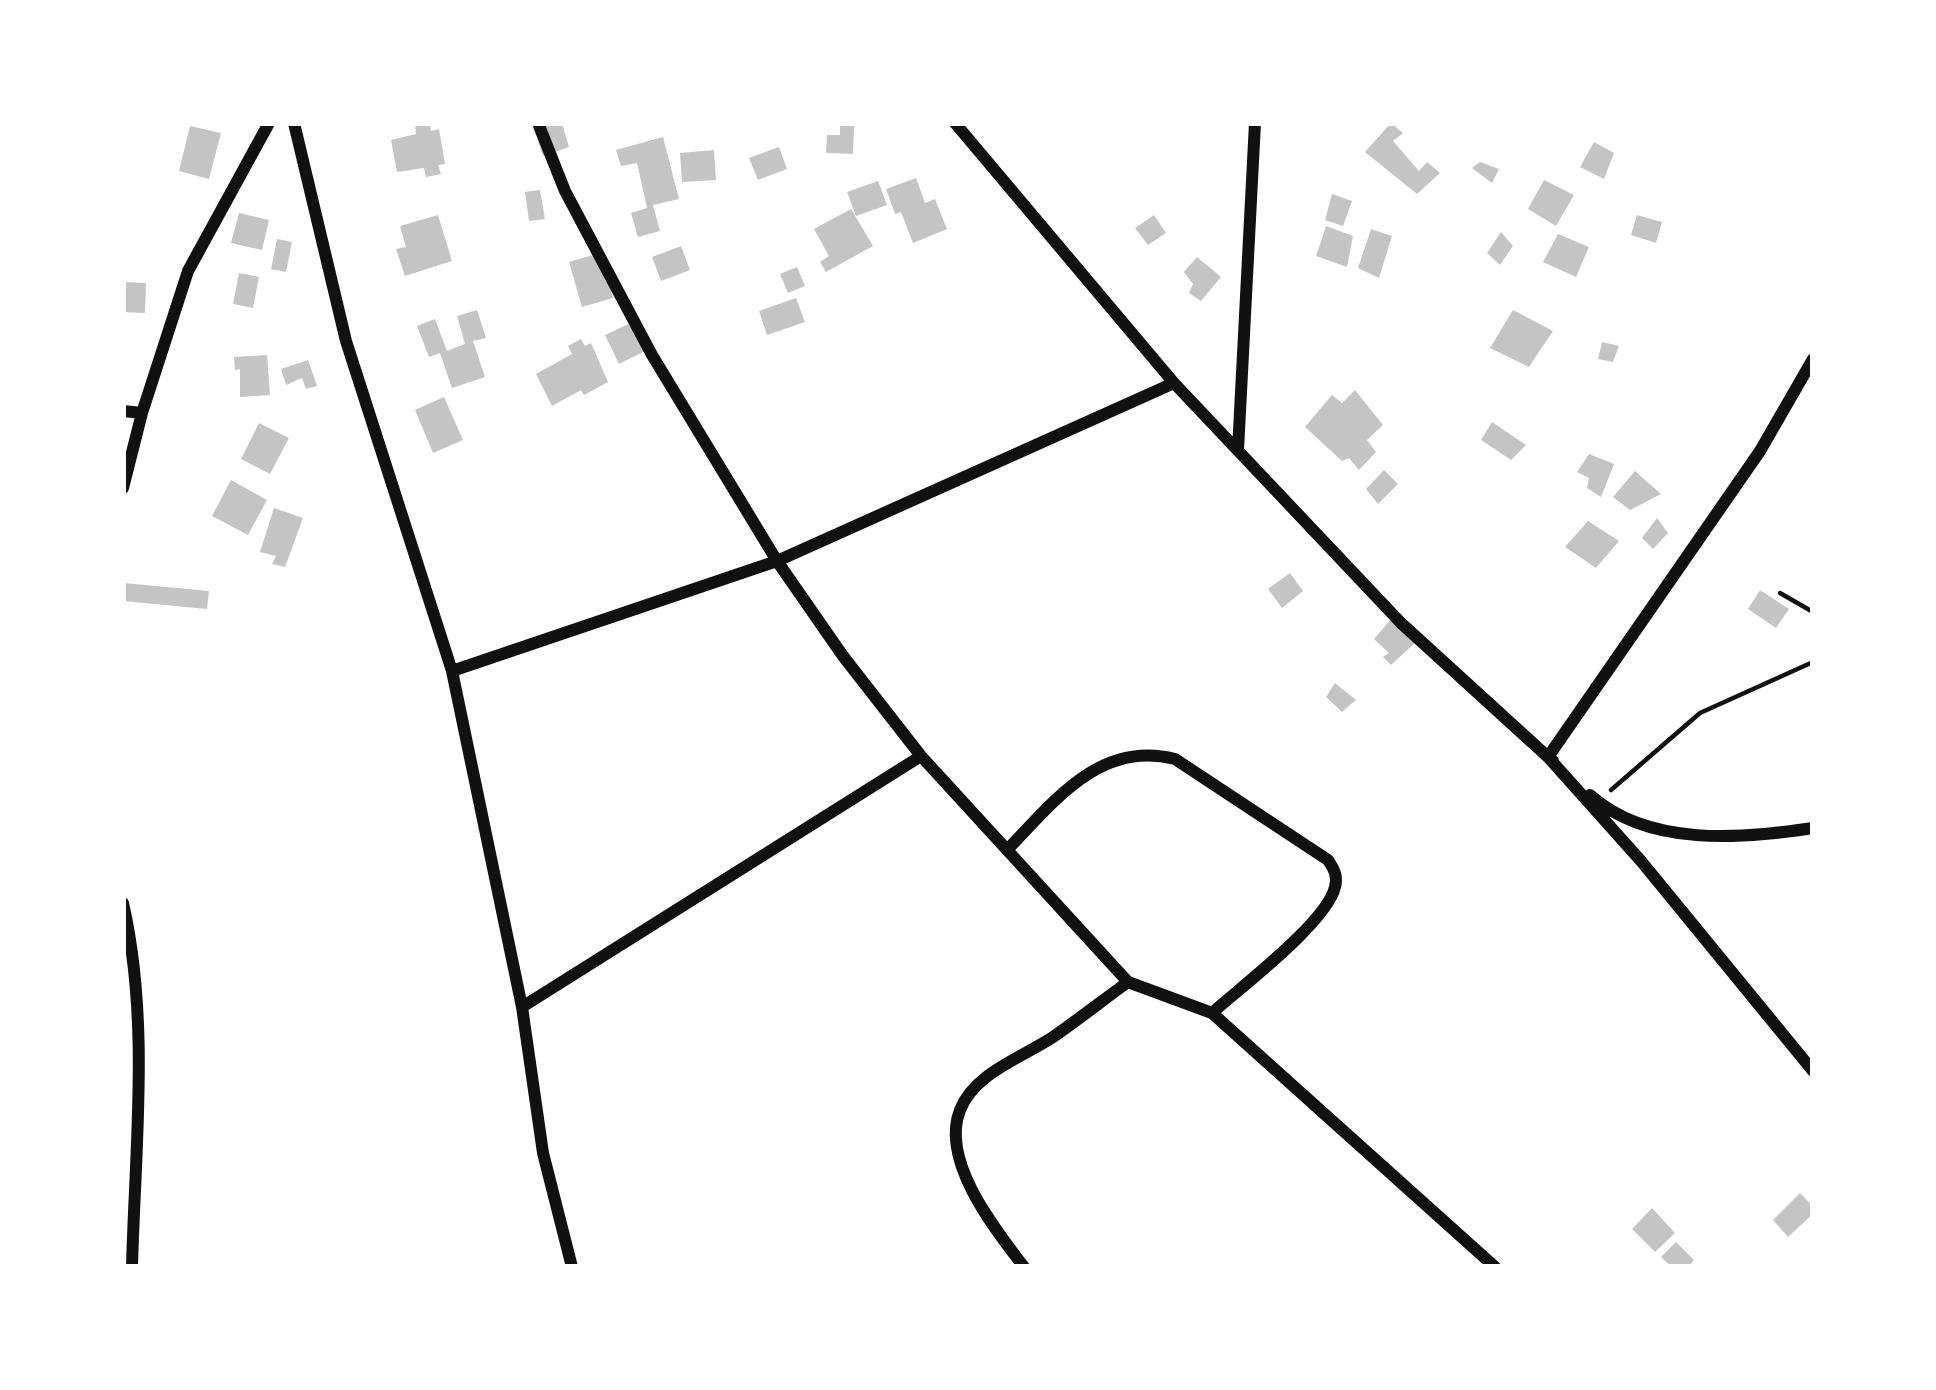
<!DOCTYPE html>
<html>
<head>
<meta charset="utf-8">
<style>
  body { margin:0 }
  #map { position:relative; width:1936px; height:1390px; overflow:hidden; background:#fff; font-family:"Noto Sans",sans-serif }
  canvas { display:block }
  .frame { position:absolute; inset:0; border:126px solid #fff; pointer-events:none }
</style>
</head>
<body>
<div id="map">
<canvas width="1936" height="1390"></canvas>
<div class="frame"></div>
</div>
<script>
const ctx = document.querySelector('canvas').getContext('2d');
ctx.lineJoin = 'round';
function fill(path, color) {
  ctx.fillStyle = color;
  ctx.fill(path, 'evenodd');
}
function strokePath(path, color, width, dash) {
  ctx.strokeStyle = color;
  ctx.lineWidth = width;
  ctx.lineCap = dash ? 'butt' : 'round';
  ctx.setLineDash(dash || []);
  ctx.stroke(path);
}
fill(new Path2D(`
  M429 123 431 131 439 129 445 164 438 165 441 174 426 177 424 168 397 172 391 140 416 134 415 124Z
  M532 123H562L569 147 543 156Z
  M1391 123 1403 133 1393 141 1419 171 1427 162 1440 173 1417 194 1365 152Z
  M840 125 854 126 853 154 826 153 827 135H840Z
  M190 126 221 133 209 179 179 171Z
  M663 137 679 199 653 205 660 231 638 237 631 213 647 208 637 163 621 166 616 150Z
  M1594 142 1614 153 1604 179 1580 167Z
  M779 147 787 169 758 180 749 158Z
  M714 150 716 180 682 182 680 153Z
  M1480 162 1499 169 1492 183 1472 168Z
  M916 178 925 203 935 199 947 229 913 243 901 212 895 214 886 189Z
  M1544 180 1574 195 1556 226 1528 209Z
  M878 181 887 205 856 216 847 192Z
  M540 190 545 219 529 221 525 192Z
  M1332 194 1352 201 1343 226 1325 220Z
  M851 209 873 246 826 272 820 262 829 256 814 229Z
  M239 213 269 220 262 250 231 243Z
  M438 215 452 261 405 276 396 249 406 247 400 226Z
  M1154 215 1166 233 1148 245 1135 228Z
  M1637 215 1662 222 1656 243 1631 235Z
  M1326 226 1353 236 1347 267 1316 256Z
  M1371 229 1392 236 1379 278 1358 268Z
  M1501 232 1513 246 1500 265 1487 253Z
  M1558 234 1589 247 1576 277 1543 262Z
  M277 239 292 242 286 272 271 269Z
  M681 246 690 270 661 281 652 257Z
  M600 253 613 298 582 307 569 262Z
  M1197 257 1221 277 1201 301 1189 293 1193 284 1184 272Z
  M797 267 805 286 788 293 780 274Z
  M239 273 259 277 253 308 233 304Z
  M123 282 146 283 145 313 123 312Z
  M796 298 805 322 767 335 759 311Z
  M477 310 486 338 473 341 485 377 452 388 440 353 429 357 417 326 435 319 447 351 465 344 457 316Z
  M1513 310 1553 331 1529 367 1490 348Z
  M633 322 647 350 619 364 605 335Z
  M581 339 585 346 591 343 608 382 584 395 581 390 552 406 536 374 572 354 568 346Z
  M1602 342 1619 346 1613 362 1598 359Z
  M267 355 270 395 240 397V369L235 370 234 357Z
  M308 360 317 386 306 389 302 378 286 385 281 369Z
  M1355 390 1383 425 1367 440 1376 452 1359 470 1349 458 1342 461 1305 427 1332 395 1342 403Z
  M444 397 463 440 433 453 415 410Z
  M1492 422 1526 445 1511 460 1481 440Z
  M259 423 289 438 270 474 241 459Z
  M1589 454 1614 464 1601 497 1587 488 1589 478 1577 472Z
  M1384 470 1398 484 1378 504 1366 489Z
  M1635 471 1661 494 1630 510 1613 497Z
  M231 480 267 500 248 535 212 516Z
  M274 508 303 518 285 567 272 564 276 556 260 552Z
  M1657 518 1668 533 1653 549 1642 538Z
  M1588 521 1619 541 1596 568 1565 547Z
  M1290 573 1303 591 1282 608 1268 589Z
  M124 583 209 591 207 609 123 601Z
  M1760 590 1789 609 1776 628 1748 609Z
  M1391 619 1416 642 1391 665 1383 657 1389 653 1374 639Z
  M1335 683 1356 700 1342 712 1326 697Z
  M1800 1193 1813 1206V1214L1788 1237 1773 1220Z
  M1652 1208 1675 1233 1655 1252 1632 1229Z
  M1676 1242 1694 1260 1688 1267H1672L1661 1257Z`), '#c4c4c4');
strokePath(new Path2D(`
  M1780 593 1813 612
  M1611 790 1700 713 1813 662`), '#111', 4.5);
strokePath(new Path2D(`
  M294 123 346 341 452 671 522 1007 543 1153 572 1267
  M538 123 565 191 652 355 777 561 843 656 921 756 1128 982 1212 1013 1495 1267
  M955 123 1174 383 1401 623 1548 757 1641 861 1813 1071
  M123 411 142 413
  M1238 450 1255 123
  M123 488 142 413 188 271 269 123
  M452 671 777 561 1174 383
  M1553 761 1548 757 1760 451 1813 359
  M1590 795C1648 847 1742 839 1813 828
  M1009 848C1055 800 1101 740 1175 759L1328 860C1334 869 1338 876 1335 887 1327 922 1241 987 1212 1013
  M123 903C150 1021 135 1147 132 1267
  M522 1007 921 756
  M1024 1267C995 1229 940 1161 960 1110 974 1073 1023 1057 1053 1037 1079 1019 1103 1000 1128 982`), '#111', 12);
</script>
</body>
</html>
